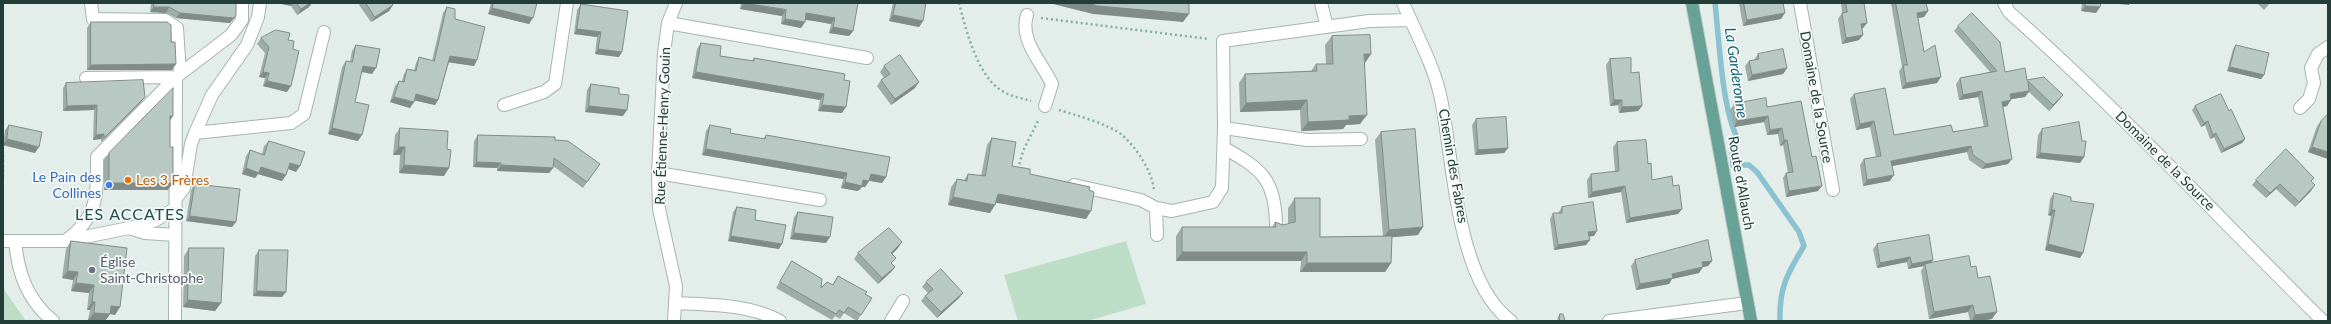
<!DOCTYPE html>
<html>
<head>
<meta charset="utf-8">
<style>
  body { margin:0 }
  #map { position:relative; width:2331px; height:324px; overflow:hidden; background:#e3ede9; font-family:Lato,sans-serif }
  canvas { display:block }
  .frame { position:absolute; inset:0; border:4px solid #233e39; pointer-events:none }
</style>
</head>
<body>
<div id="map">
<canvas width="2331" height="324"></canvas>
<div class="frame"></div>
</div>
<script>
const ctx = document.querySelector('canvas').getContext('2d');
ctx.lineJoin = 'round';
function fill(path, color) {
  ctx.fillStyle = color;
  ctx.fill(path, 'evenodd');
}
function strokePath(path, color, width, dash) {
  ctx.strokeStyle = color;
  ctx.lineWidth = width;
  ctx.lineCap = dash ? 'butt' : 'round';
  ctx.setLineDash(dash || []);
  ctx.stroke(path);
}
function label(font, color, halo, rows, align = 'center') {
  ctx.font = font + ' Lato,sans-serif';
  ctx.lineWidth = 3.5;
  ctx.setLineDash([]);
  ctx.textBaseline = 'middle';
  ctx.strokeStyle = halo;
  ctx.fillStyle = color;
  for (const [text, x, y, turn = 0] of rows) {
    ctx.save();
    ctx.translate(x, y);
    ctx.rotate((+turn || 0) * Math.PI / 180);
    ctx.textAlign = isNaN(turn) ? turn : align;
    if (halo) ctx.strokeText(text, 0, 0);
    ctx.fillText(text, 0, 0);
    ctx.restore();
  }
}
fill(new Path2D(`
  M1126 241 1146 304 1087 321H1018L1004 275Z
  M3 283 5 291 26 321H3Z`), '#bcdec7');
strokePath(new Path2D(`
  M1715 3C1719 38 1722 111 1738 139L1732 153 1733 165H1749L1757 172 1799 232 1804 246C1787 274 1779 288 1780 321`), '#8bc2d2', 5.5);
const minor = new Path2D(`
  M91 3 93 19 165 20 177 28 180 73
  M1321 3 1327 27
  M1403 3C1416 33 1435 68 1441 99 1454 163 1456 281 1511 321
  M1800 3 1833 190
  M2004 3 2009 12C2119 110 2219 218 2323 321
  M1027 15C1019 40 1041 61 1052 84L1045 106
  M668 23 867 58
  M86 78 176 77
  M504 105 544 92 555 84 567 3
  M2300 108 2309 99 2314 83 2311 68 2318 54 2328 47
  M1224 128 1307 140 1361 139
  M195 133 291 123 304 114 324 32
  M1224 148C1262 169 1276 180 1276 227
  M658 173 820 200
  M1074 185 1141 200 1156 208 1172 211 1213 202 1222 188 1224 128 1223 41 1369 21 1411 20
  M177 197 184 188 191 144 195 133 212 95 247 45 258 17 260 3
  M1156 208 1157 235
  M129 228 145 233 175 235
  M3 241H65L129 228 154 221 176 208
  M15 241C18 273 27 300 53 321
  M65 241C99 217 97 194 97 157L176 77
  M676 303C711 305 748 304 780 321
  M175 321 176 77 231 35 242 20V3
  M674 321 676 286 659 209 658 173 664 53 668 23 676 3
  M891 321 903 301
  M1609 321 1747 303`);
const major = new Path2D(`
  M1692 3 1751 321`);
strokePath(minor, '#a6b5b1', 14);
strokePath(major, '#c1c9c8', 14);
strokePath(new Path2D(`
  M959 3C966 30 978 79 1004 92 1012 97 1022 98 1031 101
  M1041 18 1209 39
  M1059 110C1075 115 1109 124 1122 135 1136 147 1152 171 1154 190
  M3 155V177
  M1018 169 1023 151 1039 119`), '#83b0a5', 2.5, [2, 3]);
strokePath(minor, '#fff', 12);
strokePath(major, '#68a297', 12);
fill(new Path2D(`
  M151 3H236V15L230 23 176 18 166 13 150 12Z
  M277 3H312L309 7 297 15 291 6Z
  M361 3H392L393 5 389 11 371 22 359 5Z
  M491 3H537L529 24 488 14Z
  M741 3H858L853 31 849 36 829 33 831 24 816 21 805 20V22L801 28 781 24 782 16 740 9Z
  M893 3H926L923 21 919 27 889 21Z
  M1739 3H1783L1781 19 1743 26Z
  M1841 3H1864L1867 23 1863 28 1862 29 1863 35 1859 40 1842 44 1838 19 1842 13Z
  M1891 3H1926L1928 11 1924 17 1918 18 1924 52 1937 83 1902 89 1899 71 1902 67Z
  M2082 3H2101L2100 7 2096 13 2081 11Z
  M2257 3H2270L2264 10Z
  M581 4 619 57 595 54 597 37 574 34 577 10Z
  M447 7 455 19 477 60 474 66 449 62 438 100 435 105 415 100 410 108 390 102 395 86 399 81H402L404 74 407 69 414 70 416 63 419 57 432 61 443 13Z
  M91 22 172 70H87V28Z
  M1958 26 2005 72 2027 80 2063 95 2059 100 2049 111 2029 92 2025 97 2011 99 2007 106 2003 107 2008 164 1982 169 1969 160 1967 152 1892 166 1890 181 1863 186 1860 165 1864 159 1876 157 1870 127 1856 130 1850 99 1854 94 1894 135 1953 132 1984 127 1978 97 1959 100 1956 84 1960 78 1990 72 1954 31Z
  M1332 36 1365 63 1360 124 1346 125 1343 129 1301 131 1300 110 1240 112 1239 83 1245 74 1311 71 1316 64H1326L1325 45Z
  M261 38 288 40 293 49 287 92 263 86 265 78 259 77 265 53 257 44Z
  M701 43 720 56 752 61 754 58 844 80 842 113 818 111 820 100 692 78 697 49Z
  M356 45 372 74 361 72 355 102 358 141 328 134 342 67 346 61 350 62 352 51Z
  M2236 45 2264 75 2261 79 2227 71 2233 49Z
  M1758 54 1787 68 1783 74 1748 81 1745 66 1749 61 1754 60Z
  M1610 59 1631 73 1642 106 1638 111 1619 113 1618 105 1610 106 1606 65Z
  M884 66 915 88 891 105 877 86 881 80 884 78 880 72Z
  M66 83 141 102 101 142V139L93 140 94 110 63 111V88Z
  M591 84 619 94 623 116 585 112 587 90Z
  M1801 101 1818 191 1786 197 1783 178 1786 173H1788L1783 145 1780 146 1778 134 1767 135 1764 122 1734 127 1730 110 1734 104 1767 107Z
  M2195 106 2229 111 2245 139 2242 143 2221 153 2214 137 2210 139 2205 125 2201 127 2192 110Z
  M1476 119 1508 148 1504 153 1475 155 1472 125Z
  M170 121 168 190H104V160L109 153Z
  M2321 121 2328 159 2308 152 2317 126Z
  M9 125 35 153 3 145 5 130Z
  M710 125 730 133 763 139 766 135 886 177 882 183 869 181 865 187H862L858 191 841 188 843 179 702 155 706 131Z
  M400 128 444 176 399 173 400 155H393L395 135Z
  M2042 129 2084 157 2080 163 2036 158 2038 135Z
  M1381 132 1418 235 1392 237 1391 263 1385 272H1300L1301 261H1176V236L1182 227H1272L1275 222 1283 225 1288 224V208L1295 198 1320 237 1383 236 1375 140Z
  M478 135 555 140 600 164 583 188 553 166V168L549 173 497 171V168L473 167 474 141Z
  M992 138 1012 166 1030 174 1086 219 996 202 990 213 948 205 951 187 957 179 964 180 968 174 981 176 987 145Z
  M269 141 296 172 288 169 286 175 282 181 258 174 255 178 242 174 246 156 250 150 262 154 264 146Z
  M1617 142 1648 164 1652 180 1673 186 1682 209 1678 214 1626 223 1621 192 1588 198 1587 180 1591 174 1615 172 1613 147Z
  M2314 178 2311 182V191L2295 207 2276 189 2266 198 2252 185 2256 180Z
  M195 184 236 222 232 227 186 221 191 190Z
  M2054 193 2083 253 2080 258 2045 250 2051 216 2048 215 2050 199Z
  M737 207 755 220 779 249 728 241 733 212Z
  M1562 207 1594 236H1589L1590 240 1586 245 1554 250 1550 219 1553 213H1558Z
  M798 212 826 243 790 239 794 217Z
  M71 241 120 307 115 315 110 314 105 321 88 320 90 310H87L89 293 71 291 73 280 62 278 66 249Z
  M1877 244 1933 260 1931 263 1971 267 1978 278 1992 319 1979 321H1970L1968 312 1929 319 1921 271 1924 266 1908 269 1907 262 1877 268 1873 249Z
  M189 248 221 303 215 311 183 307 184 256Z
  M898 248 892 254V264L895 267 891 272 878 284 854 259 858 253Z
  M259 250 282 297 253 296 255 256Z
  M1635 260 1712 261 1708 266 1703 267 1699 273 1672 279 1669 284 1636 290 1631 266Z
  M792 261 821 288 832 285 838 276 866 294 861 315 857 321 844 313 840 319 835 316 832 320 776 288Z
  M926 282 963 293 959 298 937 318 921 301 925 296 928 293 922 287Z
  M1560 314 1565 321H1557L1558 317Z`), '#9eaca7');
fill(new Path2D(`
  M277 3H293L291 6Z
  M310 3H312L309 7 297 15 301 9Z
  M744 3 786 10 782 16 740 9Z
  M1049 3H1088L1189 14 1183 22 1093 14Z
  M2109 3H2130L2129 5Z
  M393 5 389 11 371 22 375 17Z
  M2085 6 2100 7 2096 13 2081 11Z
  M154 7H169L166 13 150 12Z
  M492 8 533 18 529 24 488 14Z
  M1928 11 1924 17 1913 19 1917 13Z
  M180 13 234 18 230 23 176 18Z
  M806 13 835 18 831 24 802 19Z
  M1785 13 1781 19 1743 26 1747 20Z
  M893 15 923 21 919 27 889 21Z
  M785 19 805 22 801 28 781 24Z
  M1867 23 1863 28 1857 30 1861 24Z
  M833 27 853 31 849 36 829 33Z
  M577 29 601 32 597 37 574 34Z
  M1863 35 1859 40 1842 44 1846 38Z
  M598 49 622 52 619 57 595 54Z
  M1364 54H1371L1365 63Z
  M450 56 477 60 474 66 446 62Z
  M176 64 172 70H87L91 65Z
  M363 66 376 68 372 74 359 71Z
  M2230 67 2264 75 2261 79 2227 71Z
  M1787 68 1783 74 1748 81 1752 75Z
  M263 72 269 73 265 78 259 77Z
  M696 72 824 94 820 100 692 78Z
  M1941 77 1937 83 1902 89 1906 83Z
  M267 81 291 86 287 92 263 86Z
  M919 82 915 88 891 105 895 99Z
  M1982 91 1978 97 1959 100 1963 95Z
  M2029 91 2025 97 2006 100 2010 94Z
  M416 94 438 100 435 105 412 100Z
  M2063 95 2059 100 2049 111 2053 105Z
  M145 97 141 102 101 142 104 138Z
  M394 97 414 102 410 108 390 102Z
  M1307 100 1300 110 1240 112 1246 103Z
  M1614 100H1622L1618 105 1610 106Z
  M2011 100 2007 106 1998 108 2002 102Z
  M97 105 94 110 63 111 67 106Z
  M822 105 846 107 842 113 818 111Z
  M589 106 627 110 623 116 585 112Z
  M1642 106 1638 111 1619 113 1622 107Z
  M1367 115 1360 124 1346 125 1343 129 1301 131 1308 122 1349 116Z
  M170 116H173L168 124Z
  M1768 116 1764 122 1734 127 1737 121Z
  M1874 121 1870 127 1856 130 1860 124Z
  M2208 121 2205 125 2201 127 2204 123Z
  M332 128 362 135 358 141 328 134Z
  M1782 128 1778 134 1767 135 1770 130Z
  M2216 133 2214 137 2210 139 2213 135Z
  M104 134 101 139 93 140 96 135Z
  M7 139 39 147 35 153 3 145Z
  M2245 139 2242 143 2221 153 2224 149Z
  M1784 140H1787L1783 145 1780 146Z
  M1971 146 1967 152 1887 167 1891 161Z
  M399 147H405L400 155H393Z
  M2312 147 2328 152V159L2308 152Z
  M1508 148 1504 153 1475 155 1478 150Z
  M706 149 847 173 843 179 702 155Z
  M2040 153 2084 157 2080 163 2036 158Z
  M2012 159 2008 164 1982 169 1986 164Z
  M477 162 501 163 497 168 473 167Z
  M290 163 300 166 296 172 286 168Z
  M404 165 449 168 444 176 399 173Z
  M501 165 553 168 549 173 497 171Z
  M261 167 286 175 282 181 258 174 255 178 242 174 246 168Z
  M871 174 886 177 882 183 867 180Z
  M1894 175 1890 181 1863 186 1867 180Z
  M863 180 869 181 865 187H862L858 191 841 188 845 182Z
  M109 183H173L168 190H104Z
  M2280 184 2276 189 2266 198 2270 193Z
  M2315 185 2311 191 2295 207 2299 202Z
  M1625 186 1621 192 1588 198 1592 192Z
  M1822 186 1818 191 1786 197 1789 191Z
  M998 194 1091 211 1086 219 992 202Z
  M953 197 995 205 990 213 948 205Z
  M1682 209 1678 214 1626 223 1630 218Z
  M2052 210H2055L2051 216 2048 215Z
  M190 216 236 222 232 227 186 221Z
  M1423 227 1418 235 1383 238 1389 230Z
  M1597 231 1594 236 1585 237 1588 232Z
  M794 233 830 237 826 243 790 239Z
  M731 236 782 244 779 249 728 241Z
  M1590 240 1586 245 1554 250 1558 245Z
  M902 242 898 248 887 259 891 253Z
  M2048 244 2083 253 2080 258 2045 250Z
  M1182 252H1307L1301 261H1176Z
  M1910 257 1907 262 1877 268 1880 263Z
  M1933 260 1930 265 1925 264 1924 266 1908 269 1912 264Z
  M1712 261 1708 266 1698 268 1702 262Z
  M1307 263H1391L1385 272H1300Z
  M895 267 891 272 878 284 882 278Z
  M1703 267 1699 273 1672 279 1669 284 1636 290 1640 284 1672 274Z
  M68 271 78 272 73 280 62 278Z
  M76 283 94 285 89 293 71 291Z
  M257 291 286 292 282 297 253 296Z
  M963 293 959 298 937 318 941 312Z
  M188 300 221 303 215 311 183 307Z
  M92 302H95L90 310H87Z
  M1973 305 1968 312 1929 319 1934 312Z
  M111 306 120 307 115 315 106 313Z
  M1997 312 1992 319 1979 321H1972L1975 315Z
  M94 313 110 314 105 321 88 320Z`), '#818c88');
const building = new Path2D(`
  M154 3H236V15L234 18 180 13 169 7H154Z
  M297 3H310L301 9Z
  M366 3H392L393 5 375 17Z
  M494 3H537L533 18 492 8Z
  M744 3H858L853 31 833 27 835 18 806 13 805 22 785 19 786 10Z
  M896 3H926L923 21 893 15Z
  M1088 3H1189V14L1098 6Z
  M1744 3H1783L1785 13 1747 20Z
  M1846 3H1864L1867 23 1861 24 1863 35 1846 38 1842 13 1847 12Z
  M1896 3H1926L1928 11 1917 13 1924 52 1935 45 1941 77 1906 83 1903 65H1907Z
  M2086 3H2101L2100 7 2085 6Z
  M581 4 628 11 622 52 598 49 601 32 577 29Z
  M447 7 455 9V19L485 27 477 60 450 56 438 100 416 94 414 102 394 97 399 81 404 82 407 69 416 71 419 57 434 61Z
  M1972 13 2000 42 2005 72 2025 68 2027 80 2044 77 2063 95 2053 105 2028 81 2029 91 2010 94 2011 100 2002 102 2012 159 1986 164 1973 155 1971 146 1891 161 1894 175 1867 180 1864 159 1881 156 1874 121 1860 124 1854 94 1885 88 1894 135 1951 125 1953 132 1988 126 1982 91 1963 95 1960 78 1997 71 1958 26Z
  M91 22H167L171 25V42H175L176 64 91 65Z
  M276 30 290 33 288 40 294 41 293 49 299 51 291 86 267 81 269 73 263 72 269 47 261 38Z
  M1370 35 1371 54H1364L1367 115 1349 116V120L1308 122 1307 100 1246 103 1245 74 1317 71 1316 64H1333L1332 36Z
  M701 43 721 46 720 56 754 61V58L845 74 844 80 850 81 846 107 822 105 824 94 696 72Z
  M356 45 380 49 376 68 363 66 355 102 369 105 362 135 332 128 346 61 352 62Z
  M2236 45 2269 53 2264 75 2230 67Z
  M1783 49 1787 68 1752 75 1749 61 1759 59 1758 54Z
  M900 55 919 82 895 99 881 80 890 74 884 66Z
  M1631 58V73L1639 72 1642 106 1622 107V100H1614L1610 59Z
  M143 80 145 97 104 138V134L96 135 97 105 67 106 66 83Z
  M591 84 619 88V94L629 95 627 110 589 106Z
  M173 88V116H170V147H173V183H109V153Z
  M2221 94 2229 111 2231 109 2245 139 2224 149 2216 133 2213 135 2208 121 2204 123 2195 106Z
  M1766 98 1767 107 1801 101 1812 157 1816 156 1822 186 1789 191 1786 173 1793 172 1787 140H1784L1782 128 1770 130 1768 116 1737 121 1734 104Z
  M2328 114V152L2312 147 2321 121Z
  M1506 117 1508 148 1478 150 1476 119Z
  M2079 122 2082 141H2086L2084 157 2040 153 2042 129Z
  M9 125 42 132 39 147 7 139Z
  M710 125 731 129 730 133 765 139 766 135 890 157 886 177 871 174 869 181 863 180 862 186 845 182 847 173 706 149Z
  M400 128 448 131 447 149 451 150 449 168 404 165 405 147H399Z
  M1415 129 1423 227 1389 230 1381 132Z
  M478 135 555 137V140L568 141 600 164 587 182 554 158 553 168 501 165V163L477 162Z
  M992 138 1016 142 1012 166 1030 169V174L1090 187 1089 190 1094 192 1091 211 998 194 995 205 953 197 957 179 967 181 968 174 985 176Z
  M1646 140 1648 164 1651 163 1652 180 1672 176 1673 186 1679 185 1682 209 1630 218 1625 186 1592 192 1591 174 1619 171 1617 142Z
  M269 141 305 152 300 166 290 163 286 175 261 167 259 173 246 168 250 150 264 155Z
  M2286 149 2314 178 2311 181 2315 185 2299 202 2280 184 2270 193 2256 180Z
  M195 184 240 189 236 222 190 216Z
  M2054 193 2071 197V201L2094 204 2083 253 2048 244 2055 210H2052Z
  M1295 198H1320V237L1392 236 1391 263H1307V252H1182V227H1276L1275 222 1283 225 1295 222Z
  M1593 202 1597 231 1588 232 1590 240 1558 245 1553 213H1562V207Z
  M737 207 756 210 755 220 786 225 782 244 731 236Z
  M798 212 833 217 830 237 794 233Z
  M889 228 902 242 891 253 896 258 891 263 895 267 882 278 858 253Z
  M1929 235 1933 260 1912 264 1910 257 1880 263 1877 244Z
  M1708 240 1712 261 1702 262 1703 267 1672 274 1673 278 1640 284 1635 260Z
  M71 241 127 248 120 307 111 306 110 314 94 313 95 302H92L94 285 76 283 78 272 68 271Z
  M189 248H224L221 303 188 300Z
  M259 250H288L286 292 257 291Z
  M1969 256 1971 267 1976 266 1978 278 1990 276 1997 312 1975 315 1973 305 1934 312 1925 264Z
  M792 261 822 279 821 288 827 282 833 285 838 276 867 292 865 294 872 298 861 315 848 307 844 313 839 310 836 314 780 282Z
  M941 269 963 293 941 312 925 296 933 289 926 282Z
  M1560 314H1563L1565 321H1560Z`);
fill(building, '#b8c8c2');
strokePath(building, '#818c88', 1);
for (const [x, y, r, color] of [
  [128,180,4,"#e8710a"],
  [109,185,4,"#3f7fe0"],
  [92,270,4,"#6b7280"]
]) {
  const dot = new Path2D();
  dot.arc(x, y, r, 0, 2 * Math.PI);
  ctx.fillStyle = color;
  ctx.fill(dot);
  strokePath(dot, '#f4f9f7', 1.5);
}
label('14px', '#233e39', '#f4f9f7', [
  ["Domaine de la Source",1816,97,80],
  ["Rue Étienne-Henry Gouin",663,126,-88],
  ["Domaine de la Source",2165,161,45],
  ["Chemin des Fabres",1453,166,80],
  ["Route d'Allauch",1741,183,80]
]);
label('14px', '#366cbe', '#f4f9f7', [
  ["Le Pain des",101,177],
  ["Collines",101,193]
], 'right');
label('14px', '#c56008', '#f4f9f7', [
  ["Les 3 Frères",136,180]
], 'left');
label('14px', '#5b616d', '#f4f9f7', [
  ["Église",100,262],
  ["Saint-Christophe",100,278]
], 'left');
label('italic 15px', '#1c657b', '#f4f9f7', [
  ["La Garderonne",1736,73,82]
]);
ctx.letterSpacing = '1px';
label('16px', '#1e5148', '#f4f9f7', [
  ["LES ACCATES",130,215]
]);
ctx.letterSpacing = '0px';
</script>
</body>
</html>
